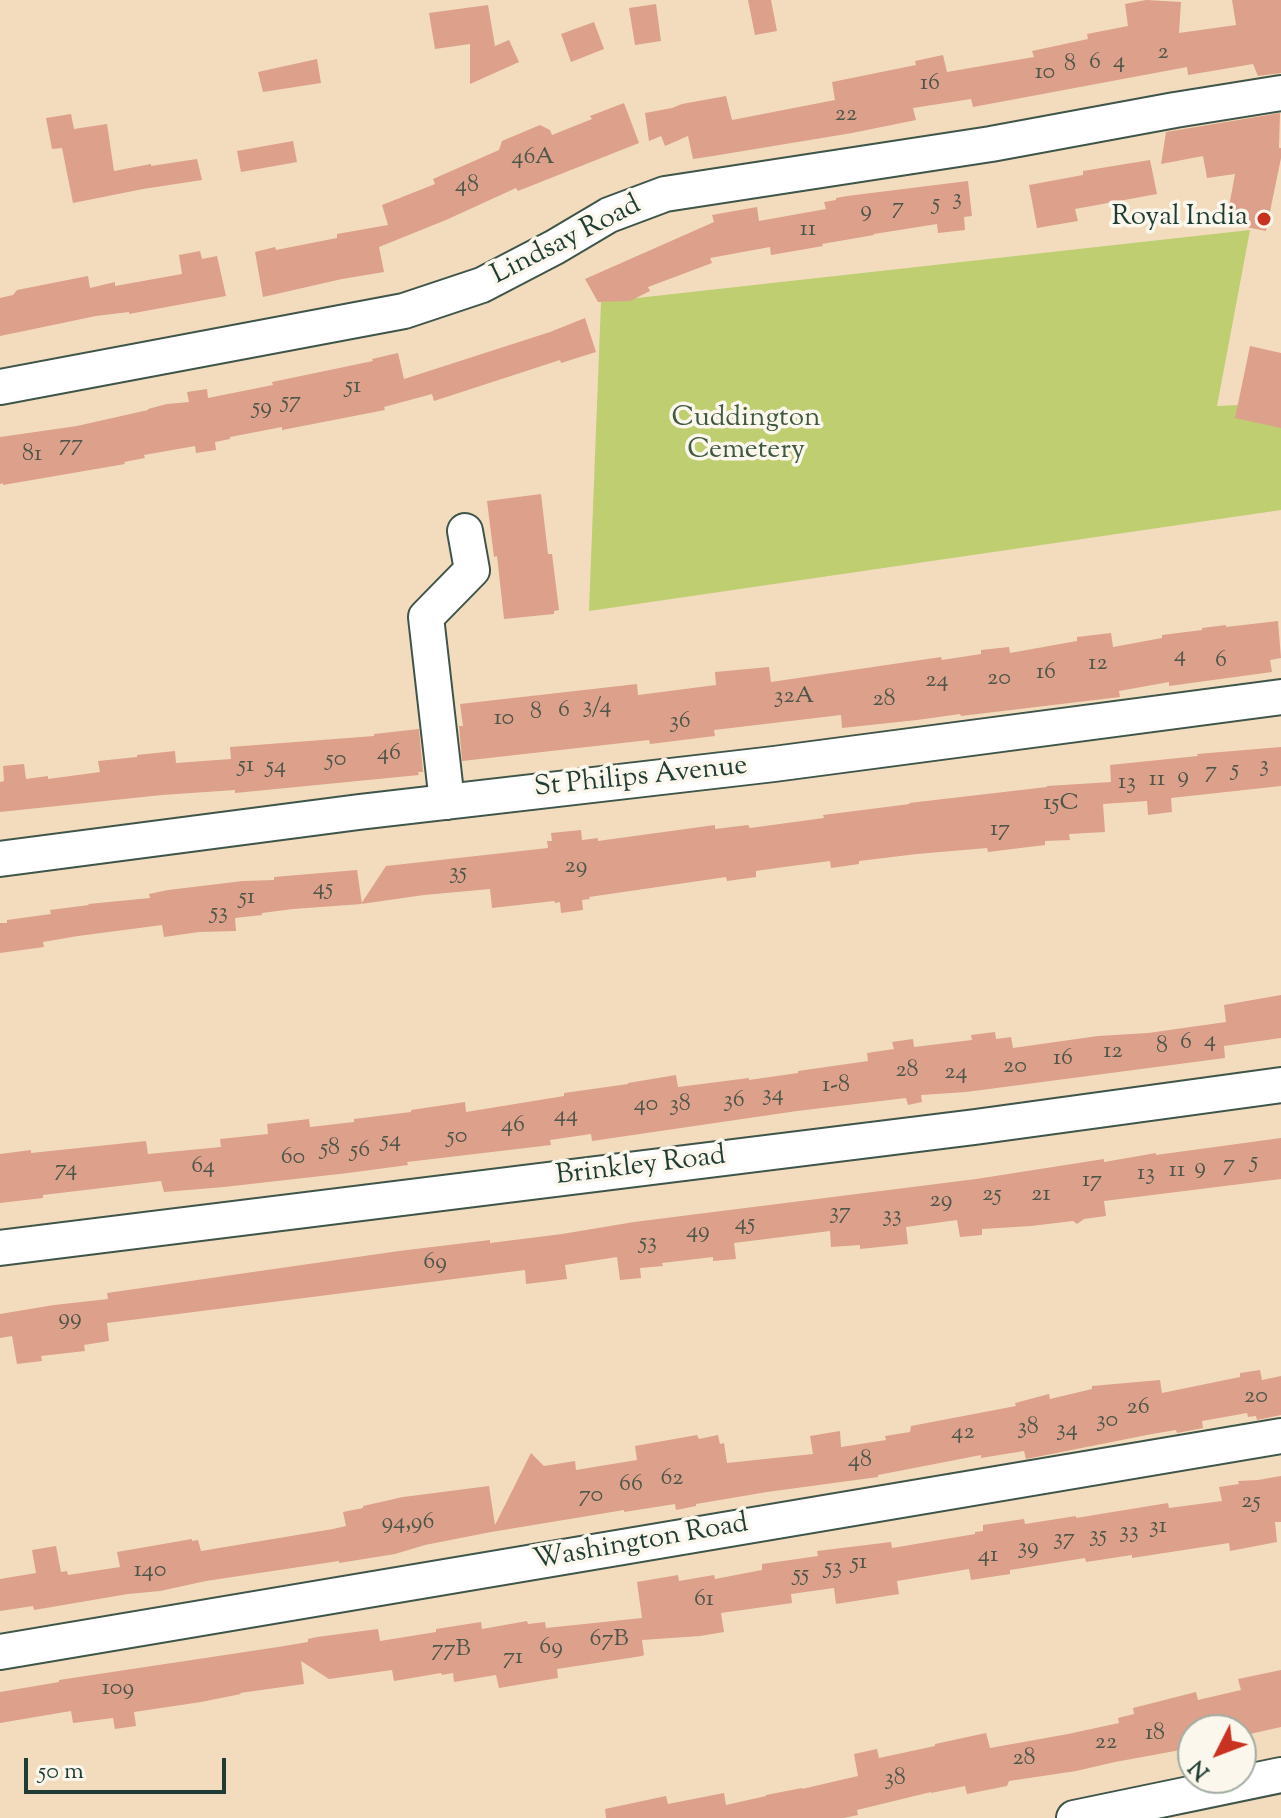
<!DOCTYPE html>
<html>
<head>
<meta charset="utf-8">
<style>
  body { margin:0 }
  #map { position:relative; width:1281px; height:1818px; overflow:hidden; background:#f2dcbd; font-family:"Sorts Mill Goudy",serif }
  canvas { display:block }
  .north { position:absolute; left:1177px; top:1714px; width:80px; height:80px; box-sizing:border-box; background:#fbf7ec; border:2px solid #a3ada2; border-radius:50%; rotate:228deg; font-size:22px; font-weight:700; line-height:32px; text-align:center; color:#1f3d34 }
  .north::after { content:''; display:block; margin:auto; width:28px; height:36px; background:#c8321e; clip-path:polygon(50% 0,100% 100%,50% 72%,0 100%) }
  .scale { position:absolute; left:24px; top:1758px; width:202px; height:36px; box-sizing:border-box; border:4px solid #1f3d34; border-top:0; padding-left:10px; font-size:24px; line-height:28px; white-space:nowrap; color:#1f3d34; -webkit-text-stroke:6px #fbf7ec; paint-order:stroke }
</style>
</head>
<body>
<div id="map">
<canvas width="1281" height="1818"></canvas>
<div class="north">N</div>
<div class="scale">50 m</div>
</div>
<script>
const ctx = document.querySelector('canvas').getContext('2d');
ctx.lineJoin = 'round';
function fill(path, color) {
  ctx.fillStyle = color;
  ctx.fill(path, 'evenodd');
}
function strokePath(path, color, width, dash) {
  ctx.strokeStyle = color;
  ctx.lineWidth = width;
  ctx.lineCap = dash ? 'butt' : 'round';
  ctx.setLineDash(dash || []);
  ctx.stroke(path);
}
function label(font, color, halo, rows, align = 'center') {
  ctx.font = font + ' "Sorts Mill Goudy",serif';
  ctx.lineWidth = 7;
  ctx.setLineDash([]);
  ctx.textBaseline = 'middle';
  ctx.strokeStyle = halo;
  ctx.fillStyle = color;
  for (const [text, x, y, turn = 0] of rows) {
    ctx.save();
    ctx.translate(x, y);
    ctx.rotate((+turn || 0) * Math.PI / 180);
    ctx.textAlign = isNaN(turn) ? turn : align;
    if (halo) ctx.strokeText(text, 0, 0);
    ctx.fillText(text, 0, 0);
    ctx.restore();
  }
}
fill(new Path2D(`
  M1250 230 1217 406 1281 403V510L589 611 601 302Z`), '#bece71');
fill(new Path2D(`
  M748 0H771L777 31 755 35Z
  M1146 0 1181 2 1179 33 1236 25 1232 0H1281V73L1258 76 1253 64 1188 75 1187 67 973 107 971 99 913 108 916 120 852 133 713 156 693 159 688 136 665 146 661 136 649 141 645 113 672 108 682 104 726 96 732 120 835 100 832 82 916 65 915 61 943 55 947 72 1034 57 1032 51 1088 39 1087 34 1128 26 1125 4Z
  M656 4 661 41 635 45 629 8Z
  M488 5 495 46 509 40 519 62 470 84V44L435 49 429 13Z
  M594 22 604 49 571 62 561 34Z
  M317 59 321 83 263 92 258 72Z
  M624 103 639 143 518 191 516 188 446 220 379 247 384 272 342 279 263 297 255 252 275 247 276 250 337 238V234L388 225 382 205 435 184 433 179 499 150 502 141 540 125 550 130 552 135 592 119 590 116Z
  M1280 113 1279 148H1281V158L1266 231 1226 223 1235 174 1207 178 1203 156 1161 164 1166 132Z
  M71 114 74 129 107 124 114 171 151 164V166L197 159 202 180 143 189 73 203 62 148 52 149 46 118Z
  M293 141 297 162 241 172 237 151Z
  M1150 160 1157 194 1075 209 1078 221 1037 228 1029 185 1083 175V171Z
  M968 181 972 216 964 217 965 230 938 233 937 224 874 234V235L822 244 823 246 771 255 770 247 710 258 712 263 648 287 650 291 630 301 598 302 585 279 714 222 712 215 757 207 759 221 826 209 824 202 836 200V198L847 196Z
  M200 251 202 259 217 256 226 296 129 314V312L96 316 0 336V298L13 295 17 290 88 276 90 288 115 282V286L182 274 179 255Z
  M585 318 596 352 561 363 560 360 434 401 432 394 384 407 385 410 282 430V427L230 437V439L215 442 216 450 196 453 195 446 144 455 145 458 124 462 125 464 3 485V483L0 484V437L77 426 148 410V409L167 404 189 402 187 392 207 389 208 398 273 385 272 382 373 361 372 359 398 353 404 379 550 332Z
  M1250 346 1281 353V428L1235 418Z
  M541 494 548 554H552L559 610 554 611V614L504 619 497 556 494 557 487 501Z
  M1278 621 1281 658 1270 660 1272 672 1169 686V682L1119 691 1120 697 961 716 960 714 917 720 842 728 841 715 714 730 715 736 650 744 649 740 462 761 459 726H463L460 704 637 684 638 695 716 685 715 672 769 667 771 682 941 657 942 660 981 654V650L1009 647 1010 653 1077 641V637L1111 633 1113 647 1162 638V635L1202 630V628L1226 625V627Z
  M419 729 423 772H418L419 775 235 793V790L162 795 0 812V782L4 781 3 766 24 764 26 779 48 776V779L100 772 98 761 137 757V755L175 751 176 763 231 759 230 747 374 736V734Z
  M1281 747V786L1171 798 1172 812 1148 815 1147 801 1103 804 1105 832 1069 834 1070 840 1045 841V845L988 852 987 848 917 854 859 861V864L831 868 830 861 784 867 756 871V877L727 881 726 877 589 897 590 899 582 900 583 910 561 913 560 902 555 903 554 901 492 908 490 889 424 895 361 904 386 866 548 848 547 841H552L551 833 581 830 582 840 598 838V841L715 825V829L748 825 750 828 824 818 823 815 910 804 909 803 1047 787V786L1111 782 1110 765 1198 756 1197 754Z
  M357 870 362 904 293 909 262 913V915L235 918 236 931 199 932 164 937 162 925 78 936 43 942 44 947 0 953V923H7V920L51 914 50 910 89 905 88 904 150 898 149 894 168 890 243 881 274 880V877Z
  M1281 995V1038L1224 1046 1225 1058 966 1092 921 1095 922 1102 908 1105 906 1098 797 1111 592 1141 591 1134 550 1140 551 1145 407 1162 408 1165 348 1173 224 1187 164 1192 161 1181 43 1195V1198L0 1203V1154L31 1150V1153L146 1141 148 1154 221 1147 220 1139 268 1134 267 1124 309 1119 310 1127 354 1122V1119L411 1112V1110L465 1102 466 1112 564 1096V1093L628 1084V1083L676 1075 678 1087 749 1078V1080L798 1073V1071L868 1061 867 1053 894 1049 892 1042 913 1039 914 1047 972 1040 971 1035 995 1032 996 1039 1011 1037 1013 1048 1098 1036 1148 1033 1226 1022 1224 1005Z
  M1281 1138V1179L1104 1201 1106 1216 1084 1219 1077 1224 1073 1221 1031 1226 982 1229V1235L960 1237 957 1220 906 1227 908 1244 860 1249V1245L831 1247 830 1231 734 1243 736 1259 713 1261V1257L662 1263 663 1266 640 1268 641 1278 620 1280 617 1257 565 1265 567 1279 526 1284 525 1270 107 1323 109 1341 84 1345 85 1351 41 1356 42 1361 17 1364 12 1336 0 1338V1314L54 1305 108 1299 107 1293 399 1251 490 1240V1243L562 1234 634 1222 976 1179 1104 1159V1162L1156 1153V1155Z
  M1260 1370 1262 1380 1281 1376V1415L1257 1420 1256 1416 1248 1417 1247 1413 1202 1421 1203 1428 1177 1433 1176 1430 1152 1434 1026 1459 1024 1451 981 1458V1455L878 1475V1477L767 1492 696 1504V1506L676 1510 675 1504 624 1512V1510L491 1532 425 1545 395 1554 339 1563V1561L206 1581 160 1591 128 1594 34 1610 33 1606 0 1611V1579L36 1573 32 1550 56 1546 61 1572 67 1571 68 1575 120 1567 117 1552 192 1539V1541L198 1540 201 1551 333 1529 346 1526 343 1512 363 1508V1506L403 1497 489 1486 495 1525 531 1453 544 1466 575 1461 576 1470 637 1460 635 1446 697 1435 699 1439 718 1435 720 1444 724 1443 727 1463 784 1457 813 1454 810 1436 840 1431 841 1447 886 1440 885 1436 910 1432 911 1426 1016 1406 1015 1403 1049 1394 1050 1399 1092 1389V1386L1160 1380 1162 1393 1240 1377V1373Z
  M1281 1476V1522H1275L1277 1542 1230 1551 1229 1543 1132 1558V1555L1086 1562 1085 1558 1010 1570V1574L971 1580 969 1569 897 1581 899 1594 836 1604 834 1588 791 1594 792 1603 721 1613 724 1632 700 1636 642 1640 644 1655 642 1656 557 1669 558 1678 499 1688 496 1675 454 1682 453 1673 442 1675 441 1673 394 1681 392 1670 329 1679 301 1661 304 1684 240 1693 241 1694 201 1702 134 1712 136 1726 115 1729 113 1718 73 1723 71 1711 0 1723V1692L59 1682V1680L278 1647 308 1642V1639L317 1637 378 1629 380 1641 436 1632V1629L481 1622 482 1629 527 1621 528 1624 545 1622 546 1628 642 1618 637 1582 678 1575 679 1581 714 1575 715 1579 762 1570V1564L818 1556 817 1551 891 1542 892 1548 975 1534V1532L983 1531V1525L1024 1519 1025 1524 1076 1516V1518L1168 1503 1169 1508 1222 1501 1219 1487 1239 1484 1238 1481 1258 1480Z
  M1281 1670V1727L1241 1736V1730H1193V1746L1175 1751 1115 1762 1076 1771 1009 1781 1007 1786 967 1794 965 1786 931 1793V1792L857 1810 858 1815 844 1818H606L605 1809 666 1796 668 1804 724 1793 726 1805 766 1796V1795L802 1788V1789L858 1776 854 1754 877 1749 879 1758 935 1746V1744L986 1733 990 1748 1068 1734 1119 1723 1118 1718 1134 1714 1133 1708 1196 1692 1198 1700 1241 1690 1238 1679Z`), '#dda08a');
const minor = new Path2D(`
  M0 387 404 311 482 285 555 247 609 215 665 194 991 144 1175 110 1281 93
  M447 802 426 617 472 570 465 531
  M0 859 359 812 774 764 1281 697
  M0 1248 975 1127 1281 1085
  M0 1652 1281 1436
  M1074 1818 1281 1775`);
strokePath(minor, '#3f5549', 38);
strokePath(minor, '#fff', 34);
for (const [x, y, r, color] of [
  [1264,219,8,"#c8321e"]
]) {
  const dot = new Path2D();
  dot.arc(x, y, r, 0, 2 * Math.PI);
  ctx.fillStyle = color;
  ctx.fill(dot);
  strokePath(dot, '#fbf7ec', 3);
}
label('24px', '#4e564a', null, [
  ["2",1163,54],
  ["4",1119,63],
  ["6",1095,64],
  ["8",1070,66],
  ["10",1045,74],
  ["16",930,85],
  ["22",846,116],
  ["46A",533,159],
  ["48",467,187],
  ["3",957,200],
  ["5",936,205],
  ["7",898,209],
  ["9",866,212],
  ["11",808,231],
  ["51",353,388],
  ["57",291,403],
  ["59",262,409],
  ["77",71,446],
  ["81",32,456],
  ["4",1180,657],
  ["6",1221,662],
  ["12",1098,665],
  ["16",1046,674],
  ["20",999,680],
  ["24",937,682],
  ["32A",794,698],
  ["28",884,701],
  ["3/4",597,708],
  ["6",564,712],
  ["8",536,714],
  ["10",504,720],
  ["36",680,723],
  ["46",389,755],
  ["50",336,761],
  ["51",246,767],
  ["3",1264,767],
  ["54",276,768],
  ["5",1235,771],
  ["7",1211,773],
  ["9",1183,778],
  ["11",1157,781],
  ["13",1127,784],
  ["15C",1061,805],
  ["17",1000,831],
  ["29",576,868],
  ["35",458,874],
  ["45",323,890],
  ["51",247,899],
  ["53",219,914],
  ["4",1210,1042],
  ["6",1186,1044],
  ["8",1162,1048],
  ["12",1113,1053],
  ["16",1063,1060],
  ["20",1015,1068],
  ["28",907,1072],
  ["24",956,1074],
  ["1-8",836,1087],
  ["34",773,1096],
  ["36",734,1102],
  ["40",646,1106],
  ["38",680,1106],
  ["44",566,1117],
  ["46",513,1127],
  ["50",457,1138],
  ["54",391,1142],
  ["58",330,1150],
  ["56",360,1152],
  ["60",293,1159],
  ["5",1254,1163],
  ["7",1229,1166],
  ["64",203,1168],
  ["9",1200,1169],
  ["74",66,1171],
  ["11",1177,1172],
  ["13",1146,1175],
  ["17",1092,1182],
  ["25",992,1196],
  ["21",1041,1196],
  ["29",941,1202],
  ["37",840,1214],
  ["33",892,1217],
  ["45",745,1225],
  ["49",698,1233],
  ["53",648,1244],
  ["69",435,1264],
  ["99",70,1320],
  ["20",1256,1398],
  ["26",1138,1409],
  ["30",1107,1422],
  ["38",1028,1429],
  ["34",1067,1431],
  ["42",963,1434],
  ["48",860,1462],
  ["62",672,1480],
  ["66",631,1486],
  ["70",591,1497],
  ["25",1251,1503],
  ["94,96",408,1524],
  ["31",1158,1528],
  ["33",1129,1533],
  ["35",1098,1537],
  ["37",1064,1540],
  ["39",1028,1549],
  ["41",988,1557],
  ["51",859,1564],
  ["53",833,1569],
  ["140",150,1572],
  ["55",801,1576],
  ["61",704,1601],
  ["67B",609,1641],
  ["69",551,1649],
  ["77B",451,1651],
  ["71",513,1659],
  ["109",118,1690],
  ["18",1155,1735],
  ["22",1106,1744],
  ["28",1024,1760],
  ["38",895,1780]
]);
label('28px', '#1f3d34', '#fbf7ec', [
  ["Royal India",1248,219]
], 'right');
label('28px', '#1f3d34', '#fbf7ec', [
  ["Lindsay Road",567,242,-27],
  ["St Philips Avenue",641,779,-6],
  ["Brinkley Road",641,1168,-7],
  ["Washington Road",641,1544,-10]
]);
label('28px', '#3f5a40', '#fbf7ec', [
  ["Cuddington",746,420],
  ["Cemetery",746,452]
]);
</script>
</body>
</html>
